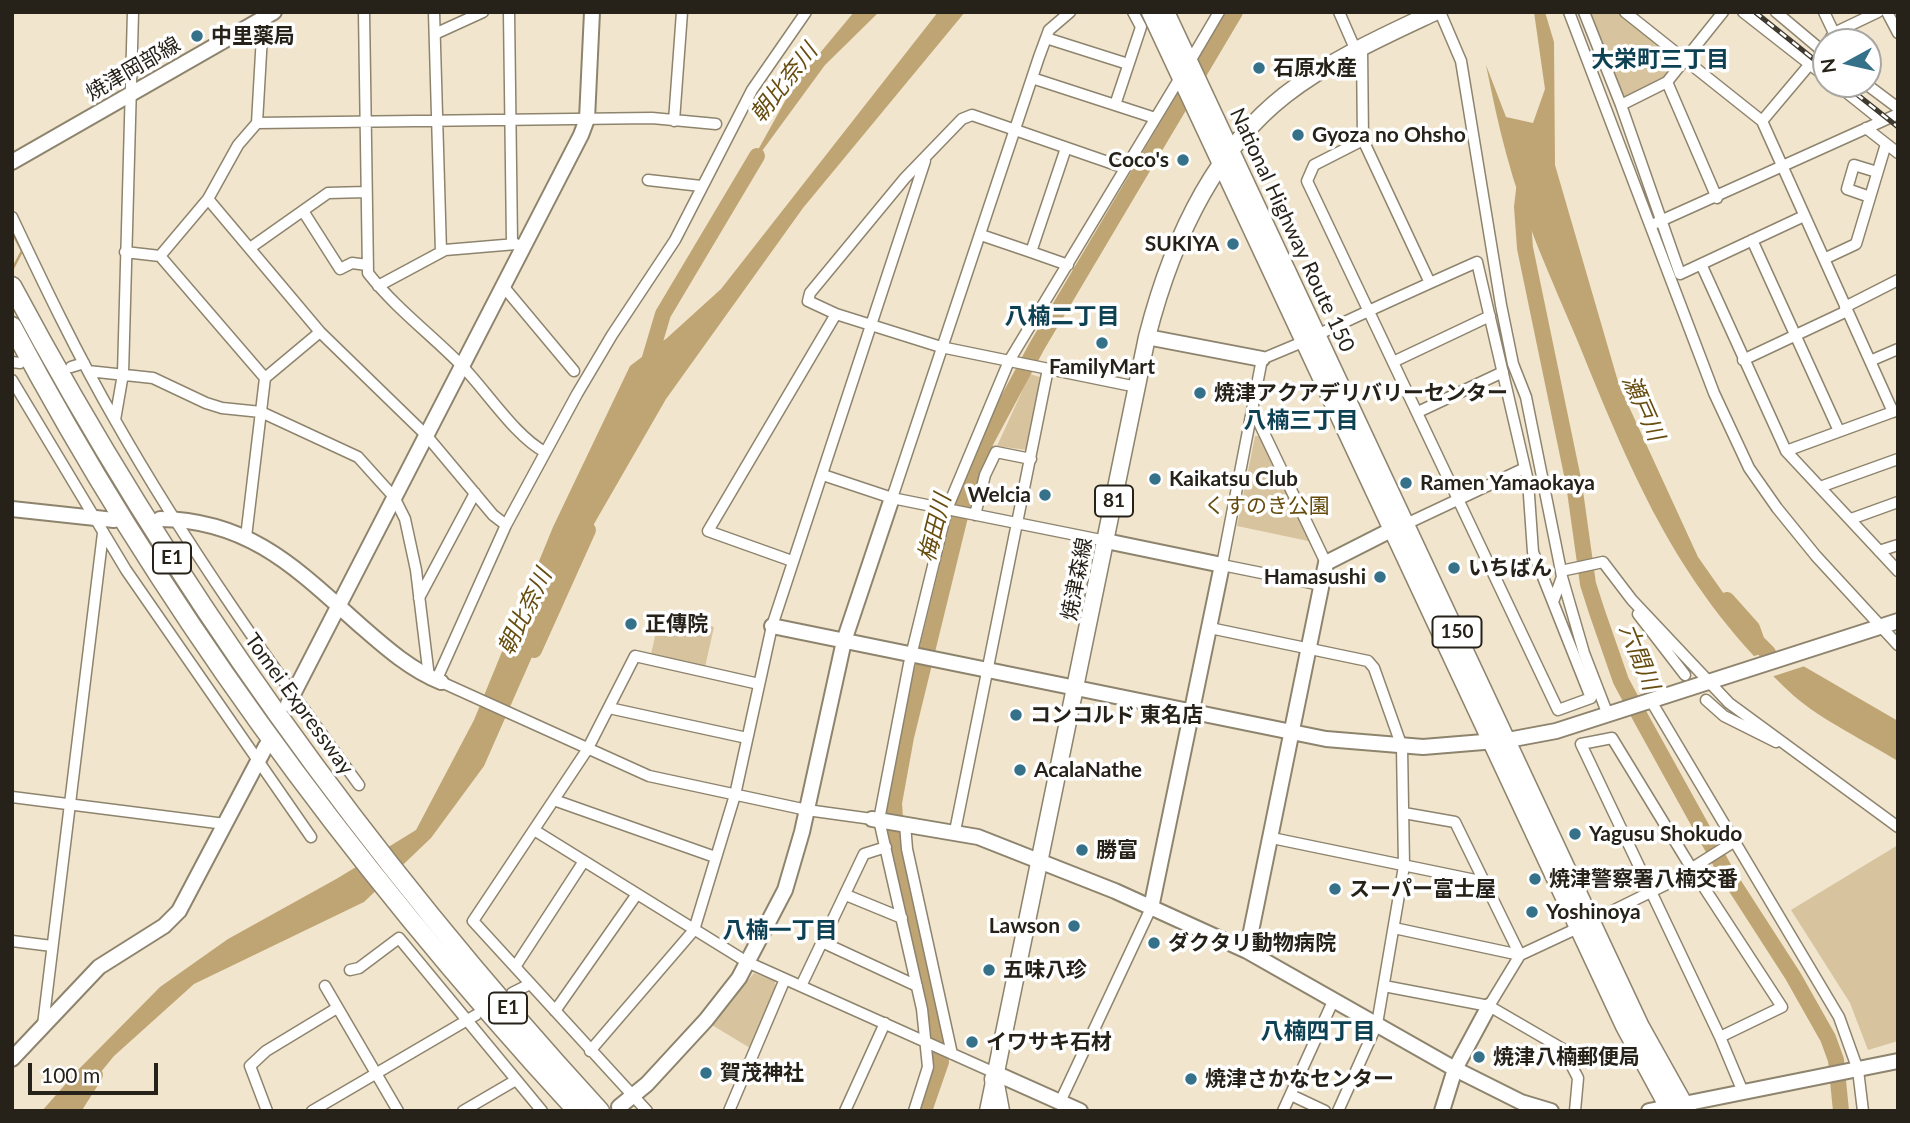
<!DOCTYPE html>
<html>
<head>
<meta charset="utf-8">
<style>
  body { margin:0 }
  #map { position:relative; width:1910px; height:1123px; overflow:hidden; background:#f1e5cd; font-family:Lato,sans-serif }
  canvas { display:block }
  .frame { position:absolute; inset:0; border:14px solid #262219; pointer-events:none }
  .north { position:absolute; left:1812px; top:28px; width:70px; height:70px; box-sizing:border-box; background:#fff; border:2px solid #a8a7a3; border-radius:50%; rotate:262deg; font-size:19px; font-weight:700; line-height:28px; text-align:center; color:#262219 }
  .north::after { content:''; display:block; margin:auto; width:24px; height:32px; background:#357189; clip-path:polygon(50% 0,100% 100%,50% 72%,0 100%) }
  .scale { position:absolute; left:28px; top:1063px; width:130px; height:32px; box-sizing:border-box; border:4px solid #262219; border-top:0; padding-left:9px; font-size:21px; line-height:24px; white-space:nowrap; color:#262219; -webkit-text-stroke:5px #fff; paint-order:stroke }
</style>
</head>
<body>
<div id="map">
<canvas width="1910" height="1123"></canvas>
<div class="frame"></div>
<div class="north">N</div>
<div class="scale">100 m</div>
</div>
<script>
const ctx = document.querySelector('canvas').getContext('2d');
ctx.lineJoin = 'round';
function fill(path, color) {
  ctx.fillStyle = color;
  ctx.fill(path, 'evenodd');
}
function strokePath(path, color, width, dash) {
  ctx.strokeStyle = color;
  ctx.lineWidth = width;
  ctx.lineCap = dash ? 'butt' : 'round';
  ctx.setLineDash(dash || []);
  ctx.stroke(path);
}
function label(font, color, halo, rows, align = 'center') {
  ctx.font = font + ' Lato,"Noto Sans JP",sans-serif';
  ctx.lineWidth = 7;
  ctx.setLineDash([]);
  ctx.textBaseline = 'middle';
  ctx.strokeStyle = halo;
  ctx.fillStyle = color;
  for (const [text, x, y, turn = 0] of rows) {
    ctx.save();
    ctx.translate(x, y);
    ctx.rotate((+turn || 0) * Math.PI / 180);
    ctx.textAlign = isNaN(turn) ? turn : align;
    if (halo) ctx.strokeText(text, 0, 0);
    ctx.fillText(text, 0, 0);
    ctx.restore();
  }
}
fill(new Path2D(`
  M1588 12H1618L1677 60V64L1659 82 1622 98Z
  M1030 374 1043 378 1027 450 997 446Z
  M1255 436H1262L1313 542 1237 526Z
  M660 615 714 627 705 667 651 654Z
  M1898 845V1041L1868 1050 1850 1003 1791 910Z
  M754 973 775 981 776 989 750 1048 712 1025Z`), '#d7c49e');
fill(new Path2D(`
  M854 12H879L825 65 743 177 795 83Z
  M938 12H965L803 208 666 399 579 550 484 766 431 838 364 902 194 984 114 1056 69 1111H42L76 1072 160 987 228 939 338 878 416 830 474 720 553 527 630 366 667 338 721 289Z
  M1534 12H1545L1554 42 1555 165 1619 385 1698 557 1755 638 1898 721V761C1867 742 1820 719 1794 696 1679 590 1635 482 1578 342 1552 280 1523 218 1506 153 1498 124 1492 94 1486 65L1506 117 1533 123 1545 89Z`), '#bfa573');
fill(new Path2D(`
  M1780 648 1808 665 1771 677 1751 657Z`), '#f1e5cd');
strokePath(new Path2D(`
  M12 232 22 251 12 270`), '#bfa573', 2.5);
strokePath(new Path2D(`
  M1525 182 1522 207 1525 248 1574 484 1588 584 1597 612 1621 681 1642 720 1726 872 1793 976 1828 1038 1836 1060 1841 1111
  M647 368 663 314 757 156
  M1727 600 1752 628 1757 642 1768 653
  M534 650 588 530
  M72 1111 95 1075
  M924 1111 941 1062 935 1018 897 848 894 803 906 737 964 500 986 441 1037 346 1235 12`), '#bfa573', 16);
const street = new Path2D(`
  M364 12 368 273C396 309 432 335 463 367 487 392 516 437 545 452
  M434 12 441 252
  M509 12 512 242
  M1339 12 1356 51
  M1440 12 1461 61 1501 305 1513 364 1526 397 1561 571
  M1569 12 1714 393 1749 468 1777 508 1816 556 1898 645
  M1584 12 1621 105
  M1625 12 1762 121 1893 412
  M1723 12 1667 82 1621 105 1680 274 1804 216
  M1743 12 1826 77
  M1776 12 1826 54
  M1824 12 1834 33 1828 42
  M1887 12 1898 33
  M437 33 483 12
  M1834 33 1878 12
  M1046 38 1128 64
  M1362 48 1363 140 1430 283
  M1189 63 1219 12
  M1032 78 1155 118
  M1667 82 1717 198
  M1836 84 1881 120
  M1866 84 1898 108
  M1115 105 1141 27 1133 12
  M674 121 682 12
  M1762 121 1810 64
  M257 123 652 118 716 124
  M1866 128 1898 153
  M1125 168 972 115 962 119 905 178 810 293 808 301 836 314 941 347 1137 387
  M648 180 701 186
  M1870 197 1847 189 1854 165 1877 172
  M208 199 320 332 426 435 493 515 506 525
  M303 211 340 269 352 263 367 265
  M12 217C44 285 77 354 115 420 187 547 273 668 359 785
  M1656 223 1898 114
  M981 235 1031 252 1066 148
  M1752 240 1839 431
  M250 248 328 193 366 192
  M125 252 160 256 265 378
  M1031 252 1068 265
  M160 256 208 199 238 145 257 123 263 18
  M1824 259 1856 244 1886 144
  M1701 264 1786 451 1898 571
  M378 286 445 250 516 244
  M503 286 574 371
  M1845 307 1898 280
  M1317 335C1370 310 1423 286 1477 262L1528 481 1533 552 1591 698 1558 710 1307 181 1314 165 1363 140
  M1305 341 1262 359 1222 565 1321 585
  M1743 360 1847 311
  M1870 361 1898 349
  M12 362 20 363
  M1393 362 1490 316
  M71 367 84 363
  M88 371 153 378 206 403 222 408 261 412 358 457 394 497 405 519 416 570 429 677
  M12 380 126 570 311 837
  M1253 410 1326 563
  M1418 412 1503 372
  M115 420 123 374 133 12
  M1786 451 1898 410
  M823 475 892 498 1106 541
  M1820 487 1898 459
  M892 498 1039 57 1049 30 1070 12
  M975 515 985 475 996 452 1031 459
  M1851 519 1898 502
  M1404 525 1523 469
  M246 537 265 378 320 332
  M1879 551 1898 545
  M792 561 708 531 836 314
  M1562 577 1584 653 1608 715
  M419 598 475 493
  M1553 602 1562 577 1561 571 1603 562 1632 600 1729 703 1898 827
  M1638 614 1685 675
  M1210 628 1368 661 1374 668 1402 747 1404 866 1377 1024 1338 1111
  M436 681 506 525 577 394 612 335 675 240 752 90 806 12
  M441 682 649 776 807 810 872 819
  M1706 700 1724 716 1776 742
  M1651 701 1839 1017 1858 1070 1863 1111
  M609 708 747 738
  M12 797 225 824
  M554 800 715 857
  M1404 813 1455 822 1520 955
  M905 824 907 849 952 1054
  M534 830 747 962 995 1073
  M955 831 1048 369
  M1272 838 1485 882
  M846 895 902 918
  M1592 921 1667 884 1735 841
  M1394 928 1520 955
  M12 941 52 946
  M822 942 917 986
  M515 967 584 861
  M350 970 359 968 399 938 542 1111
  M325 986 398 1111
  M801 986 864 854 886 847
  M1384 986 1489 1006 1563 1049 1578 1078 1575 1111
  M512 993 530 984
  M1489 1006 1520 955 1580 927
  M555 1011 637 894
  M43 1025 103 533
  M1720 1037 1782 1007 1692 869 1612 738 1581 744 1720 1037 1743 1092
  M590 1051 694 930 735 795 772 626 925 161
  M1291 1095 1325 1111
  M1060 1102 1151 908
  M267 1111 250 1066 266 1051 337 1008
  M312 1111 476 1015
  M463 1111 516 1080
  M647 1111 473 921 587 750 635 656 759 684
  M729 1111 785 979
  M845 1111 885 1023
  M914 1111 928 1067 922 1009 879 820 909 664 947 509 1009 361 1181 76
  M1283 1111 1334 999`);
const secondary = new Path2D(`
  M12 162 274 12
  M1147 337 1262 359
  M12 509 114 520
  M160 519C251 520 299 571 362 627 386 648 411 670 441 682
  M1106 541 1222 565 1151 908
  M772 626 1326 739 1423 747 1508 740 1556 731 1898 621
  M288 704 581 135 587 119 592 12
  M872 819 978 837 1115 891 1247 951 1455 1069 1521 1102 1551 1111
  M1247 951 1326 563 1393 529
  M12 1059 99 967 164 926 179 911 266 746
  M995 1073 1080 1111
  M619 1107 647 1084 706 1020 739 978 785 890 802 832 844 641 892 498
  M1442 1111 1455 1069 1489 1006
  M1649 1111 1898 1061`);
const primary = new Path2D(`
  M988 1111 1147 337C1170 247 1211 153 1285 95 1330 60 1384 36 1435 12`);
const highway = new Path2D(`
  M1151 12 1625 1026 1671 1111
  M1165 12 1640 1027 1687 1111
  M12 286C172 586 370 861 600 1111
  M12 326C163 611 359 874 577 1111
  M994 1079 1000 1111`);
strokePath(street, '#8e846e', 13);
strokePath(secondary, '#8e846e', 18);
strokePath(primary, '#8e846e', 19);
strokePath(highway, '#8e846e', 21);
strokePath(street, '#fff', 10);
strokePath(secondary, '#fff', 14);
strokePath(primary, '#fff', 16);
strokePath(highway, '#fff', 18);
const rail = new Path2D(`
  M1755 12 1826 69
  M1844 84 1898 127`);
strokePath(rail, '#3f3a2f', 5);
strokePath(rail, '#fff', 2.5, [8]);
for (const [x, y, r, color] of [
  [197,36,7,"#357189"],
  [1259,68,7,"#357189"],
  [1298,135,7,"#357189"],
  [1183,160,7,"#357189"],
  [1233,244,7,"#357189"],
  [1102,343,7,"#357189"],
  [1200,393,7,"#357189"],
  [1155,479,7,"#357189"],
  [1406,483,7,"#357189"],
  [1045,495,7,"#357189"],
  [1454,568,7,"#357189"],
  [1380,577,7,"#357189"],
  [631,624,7,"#357189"],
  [1016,715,7,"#357189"],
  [1020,770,7,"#357189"],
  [1575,834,7,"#357189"],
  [1082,850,7,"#357189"],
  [1535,879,7,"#357189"],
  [1335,889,7,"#357189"],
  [1532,912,7,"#357189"],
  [1074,926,7,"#357189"],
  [1154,943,7,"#357189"],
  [989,970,7,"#357189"],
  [972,1042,7,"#357189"],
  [1479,1057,7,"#357189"],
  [706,1073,7,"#357189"],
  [1191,1079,7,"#357189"]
]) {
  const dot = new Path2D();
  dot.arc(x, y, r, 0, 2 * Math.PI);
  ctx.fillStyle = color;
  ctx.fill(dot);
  strokePath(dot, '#fff', 2.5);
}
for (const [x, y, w] of [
  [1114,501,38],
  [172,558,38],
  [1457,632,49],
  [508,1008,38]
]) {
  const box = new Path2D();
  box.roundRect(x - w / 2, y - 15.5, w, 31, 5);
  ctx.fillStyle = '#fff';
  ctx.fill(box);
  strokePath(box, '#262219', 2);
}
label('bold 19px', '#262219', null, [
  ["81",1114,501],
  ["E1",172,558],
  ["150",1457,632],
  ["E1",508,1008]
]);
label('bold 21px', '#262219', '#fff', [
  ["中里薬局",211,36],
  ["石原水産",1273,68],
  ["Gyoza no Ohsho",1312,135],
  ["Coco's",1169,160,"right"],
  ["SUKIYA",1219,244,"right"],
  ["FamilyMart",1102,367,"center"],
  ["焼津アクアデリバリーセンター",1214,393],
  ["Kaikatsu Club",1169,479],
  ["Ramen Yamaokaya",1420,483],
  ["Welcia",1031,495,"right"],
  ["いちばん",1468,568],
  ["Hamasushi",1366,577,"right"],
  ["正傳院",645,624],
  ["コンコルド 東名店",1030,715],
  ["AcalaNathe",1034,770],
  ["Yagusu Shokudo",1589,834],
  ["勝富",1096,850],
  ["焼津警察署八楠交番",1549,879],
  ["スーパー富士屋",1349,889],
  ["Yoshinoya",1546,912],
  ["Lawson",1060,926,"right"],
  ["ダクタリ動物病院",1168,943],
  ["五味八珍",1003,970],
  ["イワサキ石材",986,1042],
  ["焼津八楠郵便局",1493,1057],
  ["賀茂神社",720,1073],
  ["焼津さかなセンター",1205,1079]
], 'left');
label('21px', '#262219', '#fff', [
  ["焼津岡部線",133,69,-30],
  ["National Highway Route 150",1292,230,65],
  ["焼津森線",1077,579,-79],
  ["Tomei Expressway",299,704,54]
]);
label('21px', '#654c0d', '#fff', [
  ["くすのき公園",1267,506]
]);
label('bold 23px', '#0e4153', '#fff', [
  ["大栄町三丁目",1660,60],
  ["八楠二丁目",1062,317],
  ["八楠三丁目",1301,421],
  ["八楠一丁目",780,931],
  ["八楠四丁目",1318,1032]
]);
label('italic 23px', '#674d0f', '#fff', [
  ["朝比奈川",784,83,-52],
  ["瀬戸川",1643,408,66],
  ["梅田川",935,528,-76],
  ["朝比奈川",525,612,-64],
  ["六間川",1639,657,68]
]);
</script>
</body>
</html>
